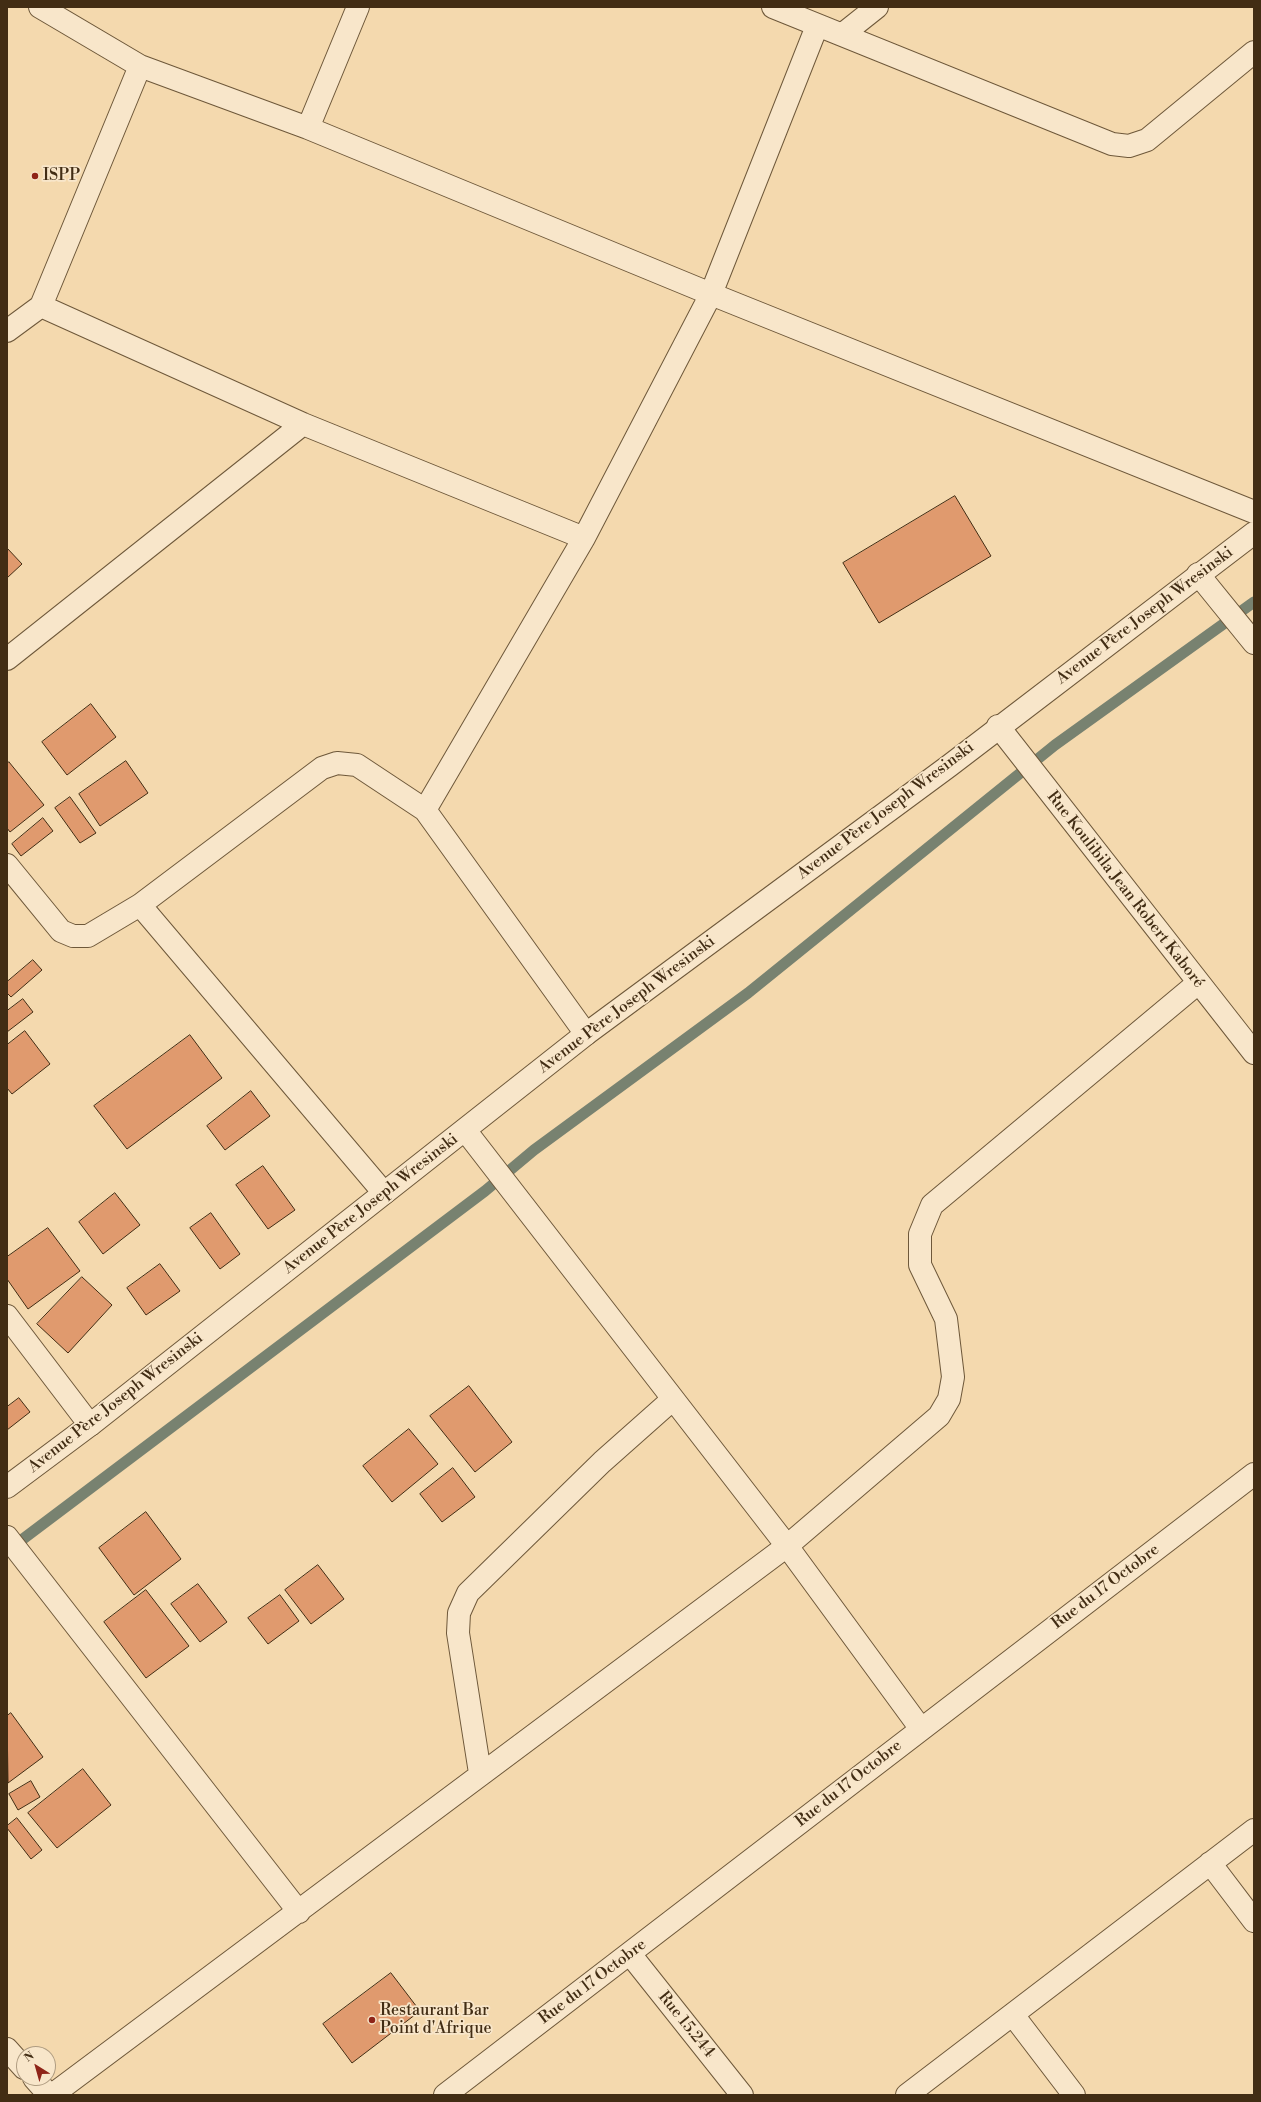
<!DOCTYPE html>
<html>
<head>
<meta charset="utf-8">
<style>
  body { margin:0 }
  #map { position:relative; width:1261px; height:2102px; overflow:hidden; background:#f4d9ae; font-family:"Libre Bodoni",serif }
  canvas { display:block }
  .frame { position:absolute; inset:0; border:8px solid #422d14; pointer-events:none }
  .north { position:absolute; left:16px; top:2046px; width:40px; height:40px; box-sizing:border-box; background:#f8e6ca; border:1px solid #af9c81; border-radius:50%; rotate:323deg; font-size:11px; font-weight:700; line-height:16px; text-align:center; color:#422d14 }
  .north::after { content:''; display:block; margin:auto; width:14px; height:18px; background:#8f2418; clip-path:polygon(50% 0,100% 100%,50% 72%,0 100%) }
</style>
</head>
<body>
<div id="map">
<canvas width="1261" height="2102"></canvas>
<div class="frame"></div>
<div class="north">N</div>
</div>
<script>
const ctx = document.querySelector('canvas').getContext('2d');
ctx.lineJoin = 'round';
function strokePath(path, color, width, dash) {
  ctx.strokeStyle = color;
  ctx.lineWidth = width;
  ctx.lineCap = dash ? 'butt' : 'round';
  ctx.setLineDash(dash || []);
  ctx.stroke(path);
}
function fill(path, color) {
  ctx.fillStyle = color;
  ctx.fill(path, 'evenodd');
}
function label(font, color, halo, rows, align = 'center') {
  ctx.font = font + ' "Libre Bodoni",serif';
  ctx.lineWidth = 3.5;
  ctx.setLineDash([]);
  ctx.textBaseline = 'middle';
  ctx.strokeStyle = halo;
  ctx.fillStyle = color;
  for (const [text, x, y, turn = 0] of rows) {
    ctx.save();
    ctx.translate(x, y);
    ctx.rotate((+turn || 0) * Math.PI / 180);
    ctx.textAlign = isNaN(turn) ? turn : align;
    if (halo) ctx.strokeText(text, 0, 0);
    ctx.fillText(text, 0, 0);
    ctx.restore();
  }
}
strokePath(new Path2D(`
  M11 1548 485 1191 534 1150 748 993 1055 745 1254 602`), '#788270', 11);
const building = new Path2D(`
  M955 496 991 556 879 623 843 563Z
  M7 548 22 564 7 578Z
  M91 704 116 737 67 775 42 742Z
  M126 761 148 793 100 826 79 794Z
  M9 762 44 805 10 832 7 828V764Z
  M70 797 96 833 80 843 55 808Z
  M43 818 53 831 21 856 12 844Z
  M33 960 42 970 11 997 7 993V982Z
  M23 999 33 1012 7 1032V1011Z
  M25 1031 50 1064 12 1094 7 1088V1045Z
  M190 1035 222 1078 127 1149 94 1106Z
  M251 1091 270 1116 225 1150 207 1126Z
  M263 1166 295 1210 268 1229 236 1185Z
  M115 1193 140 1225 103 1254 79 1222Z
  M211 1213 240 1254 220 1269 190 1228Z
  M48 1228 80 1271 28 1309 7 1279V1257Z
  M160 1264 180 1291 146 1315 127 1288Z
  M82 1277 112 1305 68 1353 37 1324Z
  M469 1386 512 1442 475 1472 430 1416Z
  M19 1398 30 1412 7 1430V1407Z
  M409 1429 438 1464 392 1502 363 1466Z
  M453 1468 475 1497 442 1522 420 1494Z
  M146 1512 181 1559 134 1595 99 1548Z
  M318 1565 344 1599 311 1624 285 1590Z
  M198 1584 227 1622 200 1642 171 1604Z
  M146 1590 189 1646 146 1678 104 1622Z
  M280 1595 299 1621 268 1644 248 1618Z
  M11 1713 43 1757 8 1783 7 1716Z
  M83 1769 111 1805 57 1848 28 1813Z
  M31 1781 40 1797 18 1810 9 1794Z
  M17 1818 42 1850 31 1859 7 1828V1826Z
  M391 1973 420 2011 352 2063 323 2024Z`);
fill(building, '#e09a6e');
strokePath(building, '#422d14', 1);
const minor = new Path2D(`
  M40 7 140 66 308 128 711 294 1254 512
  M773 7 1112 144 1129 146 1147 140 1254 52
  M843 34 877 7
  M308 128 358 7
  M41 306 303 424 584 538
  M7 331 41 306 140 66
  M1198 574 1254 643
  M7 659 303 424
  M998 726 1254 1053
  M425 810 586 1034
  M7 865 61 931 73 936H88L140 905 322 768 337 763 357 765 425 810 584 538 711 294 817 26
  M140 905 384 1193
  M465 1130 787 1546 921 1729
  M7 1316 90 1425
  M7 1537 299 1912
  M480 1773 458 1633 459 1613 468 1593 602 1462 673 1399
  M1210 1863 1254 1921
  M630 1954 742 2095
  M1013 2015 1074 2095
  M7 2049 24 2068
  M34 2078 49 2095
  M52 2095 787 1546 939 1416 949 1399 953 1377 946 1319 920 1265V1234L932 1205 1198 983
  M445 2095 1254 1474
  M907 2095 1254 1830`);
const tertiary = new Path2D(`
  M7 1487 90 1425 586 1034 949 766 1254 533`);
strokePath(minor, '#6e583a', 24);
strokePath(tertiary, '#6e583a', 24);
strokePath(minor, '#f8e6ca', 22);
strokePath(tertiary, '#f8e6ca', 22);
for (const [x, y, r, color] of [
  [35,176,4,"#8f2418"],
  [372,2020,4,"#8f2418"]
]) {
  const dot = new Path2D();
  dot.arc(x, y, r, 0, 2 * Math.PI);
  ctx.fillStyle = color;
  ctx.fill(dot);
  strokePath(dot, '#f8e6ca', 1.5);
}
label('16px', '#422d14', '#f8e6ca', [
  ["ISPP",43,176],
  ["Restaurant Bar",380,2011],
  ["Point d'Afrique",380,2029]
], 'left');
label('16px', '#422d14', '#f8e6ca', [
  ["Avenue Père Joseph Wresinski",1145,616,-37],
  ["Avenue Père Joseph Wresinski",886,811,-37],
  ["Rue Koulibila Jean Robert Kaboré",1125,890,52],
  ["Avenue Père Joseph Wresinski",627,1005,-37],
  ["Avenue Père Joseph Wresinski",371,1204,-38],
  ["Avenue Père Joseph Wresinski",116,1403,-38],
  ["Rue du 17 Octobre",1106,1587,-37],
  ["Rue du 17 Octobre",849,1784,-38],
  ["Rue du 17 Octobre",593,1982,-37],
  ["Rue 15.244",686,2025,51]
]);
</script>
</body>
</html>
